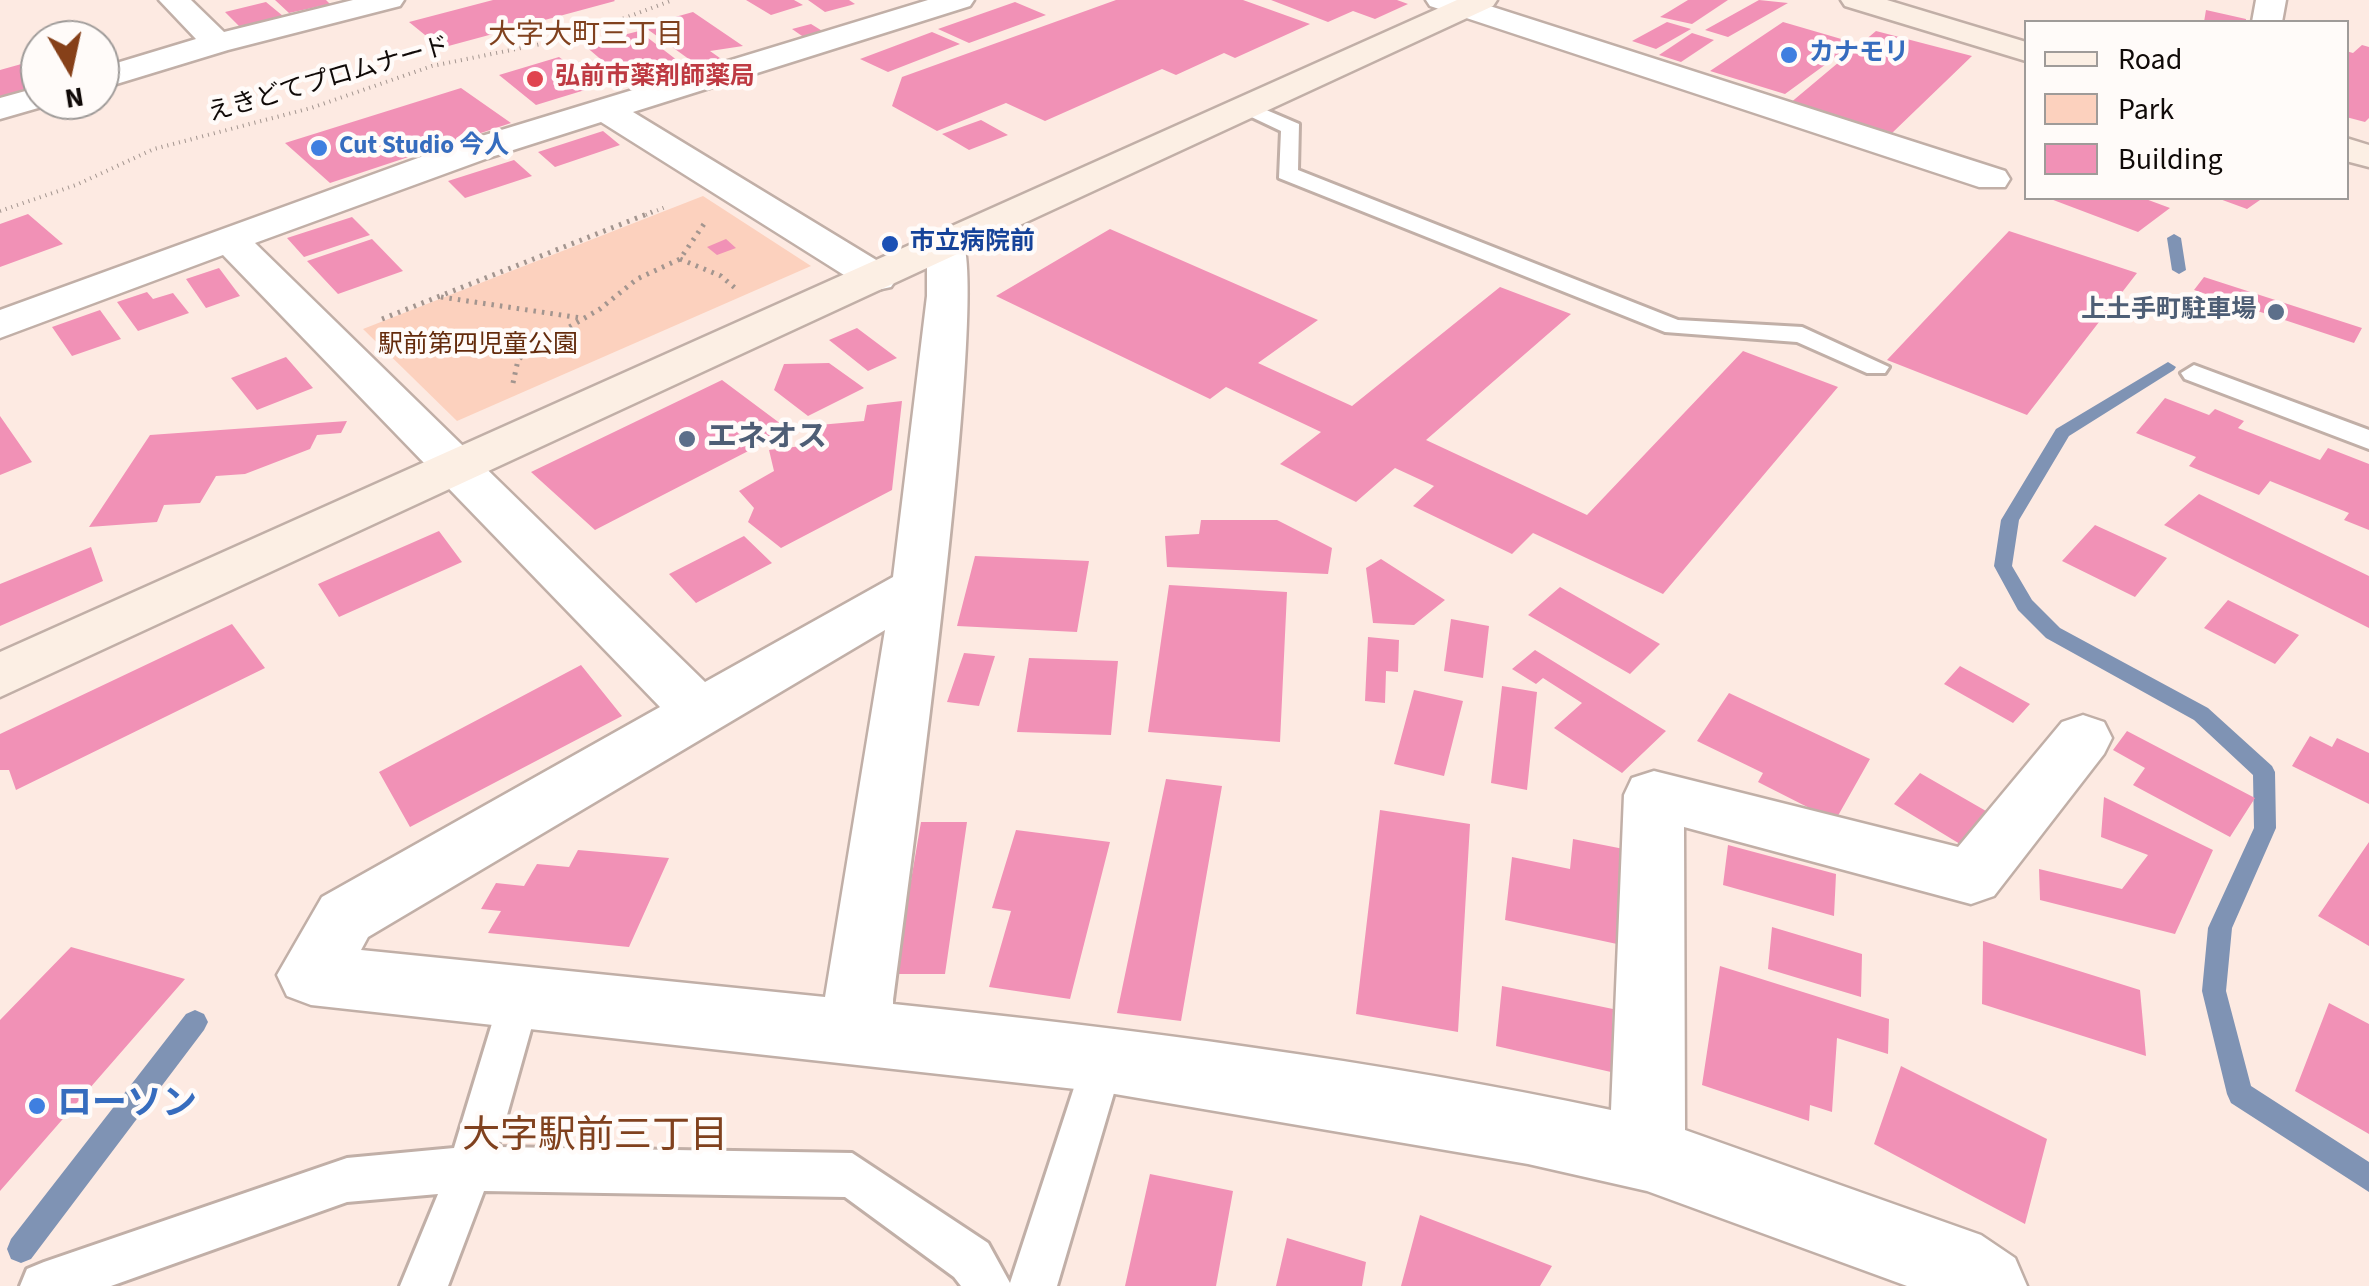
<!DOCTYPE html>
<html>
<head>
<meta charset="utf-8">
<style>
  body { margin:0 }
  #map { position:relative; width:2369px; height:1286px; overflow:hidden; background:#fdeae2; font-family:"Source Sans 3",sans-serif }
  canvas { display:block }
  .legend { position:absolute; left:2024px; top:20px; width:325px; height:180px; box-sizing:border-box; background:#fffbf9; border:2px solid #9f9b99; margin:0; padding:12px 18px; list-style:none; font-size:30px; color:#100a08 }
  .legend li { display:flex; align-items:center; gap:20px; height:50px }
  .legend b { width:50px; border:2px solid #9f9b99 }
  .north { position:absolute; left:20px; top:20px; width:100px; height:100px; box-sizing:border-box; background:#fffbf9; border:2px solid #9f9b99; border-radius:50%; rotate:171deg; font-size:28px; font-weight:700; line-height:40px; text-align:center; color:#100a08 }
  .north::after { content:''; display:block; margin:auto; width:35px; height:45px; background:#864019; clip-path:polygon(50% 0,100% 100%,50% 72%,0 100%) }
</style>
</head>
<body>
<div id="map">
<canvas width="2369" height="1286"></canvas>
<ul class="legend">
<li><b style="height:12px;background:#fcefe4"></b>Road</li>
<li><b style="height:28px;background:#fcd1be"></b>Park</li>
<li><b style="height:28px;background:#f191b6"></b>Building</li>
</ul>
<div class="north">N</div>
</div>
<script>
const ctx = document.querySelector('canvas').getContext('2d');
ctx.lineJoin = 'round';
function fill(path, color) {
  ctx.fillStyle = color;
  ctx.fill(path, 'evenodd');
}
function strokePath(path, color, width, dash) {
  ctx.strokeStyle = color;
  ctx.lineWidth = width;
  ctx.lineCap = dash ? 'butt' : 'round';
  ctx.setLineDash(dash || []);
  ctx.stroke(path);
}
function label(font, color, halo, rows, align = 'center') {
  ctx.font = font + ' "Source Sans 3","Noto Sans JP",sans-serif';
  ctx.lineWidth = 9;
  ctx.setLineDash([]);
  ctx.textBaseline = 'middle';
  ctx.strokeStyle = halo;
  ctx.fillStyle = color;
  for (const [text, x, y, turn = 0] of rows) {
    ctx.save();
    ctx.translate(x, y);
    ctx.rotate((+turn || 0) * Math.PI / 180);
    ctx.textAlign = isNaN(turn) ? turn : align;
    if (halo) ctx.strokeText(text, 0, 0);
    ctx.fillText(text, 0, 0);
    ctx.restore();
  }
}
fill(new Path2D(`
  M703 196 811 266 457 421 363 329Z`), '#fcd1be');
fill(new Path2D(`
  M2174 234 2181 238 2186 270 2179 274 2172 270 2167 238Z
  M2168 362 2176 367 2174 370 2069 436 2019 520 2012 566 2032 600 2060 628 2208 708 2272 766 2275 772 2276 828 2232 928 2226 991 2251 1086 2369 1162V1192L2231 1103 2227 1094 2202 991 2208 928 2254 828 2253 775 2194 720 2046 638 2018 610 1994 566 2001 520 2056 429Z
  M195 1010 204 1014 208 1022 204 1030 31 1259 21 1263 11 1259 7 1249 11 1239 186 1014Z`), '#7f93b4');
fill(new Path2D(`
  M275 0H326L330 4 289 13Z
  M493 0H614L615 1 441 48 409 22Z
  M746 0H794L803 5 771 15Z
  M808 0H849L855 4 825 12Z
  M1116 0H1243L1310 24 1235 58 1224 53 1176 75 1162 69 1045 121 1006 103 937 131 892 106 902 77Z
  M1271 0H1397L1408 4 1375 19 1353 11 1328 22Z
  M1688 0H1728L1692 24 1660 17Z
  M1759 0 1788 3 1728 37 1705 30Z
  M266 2 283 16 240 27 225 12Z
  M1015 2 1046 15 969 43 938 29Z
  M2206 10 2246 19V22H2204Z
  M693 12 743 46 710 51 727 63 704 70 643 26Z
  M1667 22 1691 29 1656 49 1632 41Z
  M1783 22 1855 43 1785 94 1710 71Z
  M811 24 824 32 805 38 792 29Z
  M639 31 682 64 625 80 584 45Z
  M1876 31 1972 56 1891 134 1789 104Z
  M932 32 960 44 888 72 860 59Z
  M1692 33 1714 40 1681 62 1659 55Z
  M2362 45 2369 47V118L2365 122 2346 117V51L2353 53Z
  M559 57 598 86 536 105 499 75Z
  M25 63 31 68 40 66V87L0 98V70Z
  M461 88 511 123 330 183 285 143Z
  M981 120 1008 135 969 150 942 134Z
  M603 131 620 145 555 167 538 152Z
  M514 160 532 176 465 198 448 181Z
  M2048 198H2143L2170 208 2138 232Z
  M2217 198H2252L2260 200 2247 209Z
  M28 214 63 244 0 267V224Z
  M352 217 370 235 304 257 287 238Z
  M1110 229 1318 320 1258 363 1352 406 1500 287 1571 314 1426 440 1587 515 1743 351 1838 387 1663 594 1533 533 1512 554 1413 506 1434 486 1395 468 1356 502 1280 464 1321 432 1226 387 1210 399 996 296Z
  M2009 231 2137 273 2027 415 1887 360Z
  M372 239 403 271 338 294 307 261Z
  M726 239 736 248 717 255 707 247Z
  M219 268 240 296 206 308 186 279Z
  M2204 277 2362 328 2354 343 2194 290Z
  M147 292 153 299 173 293 189 313 138 331 117 302Z
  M100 310 121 339 72 356 52 327Z
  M857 328 897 358 868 371 829 340Z
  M286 357 313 388 257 410 231 378Z
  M829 363 864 388 808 416 774 390 784 364Z
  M722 380 789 430 595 530 531 472Z
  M2165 398 2209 415 2215 409 2244 421 2238 428 2320 460 2328 448 2369 464V530L2344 520 2349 513 2270 481 2259 495 2189 466 2196 457 2136 433Z
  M902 401 892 490 781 548 748 522 754 508 739 491 774 471 769 450 818 444 819 425 864 421 867 405Z
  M0 416 32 462 0 475Z
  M347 421 341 433 317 435 310 449 245 474 216 476 200 503 164 505 157 522 89 527 150 435Z
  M2199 494 2369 576V628L2164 525Z
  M1201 520H1277L1332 548 1328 574 1167 567 1165 536 1199 534Z
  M2095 525 2167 558 2135 597 2062 561Z
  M439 531 462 562 339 617 318 584Z
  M744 536 772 563 696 603 669 574Z
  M91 547 103 581 0 626V584Z
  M975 556 1089 561 1077 632 957 626Z
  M1381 559 1445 600 1414 625 1373 623 1366 568Z
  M1169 585 1287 592 1280 742 1148 732Z
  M1560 587 1660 644 1630 674 1528 615Z
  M2228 600 2299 635 2275 664 2204 628Z
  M1451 619 1489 626 1483 678 1444 671Z
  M232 624 265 668 16 790 9 770H0V734Z
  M1368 637 1399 640 1398 672 1386 671 1385 703 1365 701Z
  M1535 650 1666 731 1622 773 1554 728 1582 703 1543 678 1536 684 1512 669Z
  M964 653 995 656 979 706 947 702Z
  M1029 658 1118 661 1111 735 1017 732Z
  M581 665 622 716 410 827 379 772Z
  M1960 666 2030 704 2013 723 1944 684Z
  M1502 686 1537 692 1527 790 1491 783Z
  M1414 690 1463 701 1444 776 1394 764Z
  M1729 693 1870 759 1835 821 1758 782 1763 773 1697 741Z
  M2127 731 2255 798 2230 837 2133 785 2145 768 2113 750Z
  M2310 736 2332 747 2337 738 2369 753V804L2292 766Z
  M1920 773 1986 811 1960 844 1894 804Z
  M1166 779 1222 786 1181 1021 1117 1013Z
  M2104 797 2213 850 2175 934 2040 900 2039 869 2122 889 2148 855 2101 837Z
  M1380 810 1470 824 1458 1032 1356 1014Z
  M921 822H967L945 974H895Z
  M1016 830 1110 842 1070 999 989 987 1011 911 992 908Z
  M1573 839 1634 851 1631 947 1505 920 1512 857 1570 869Z
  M2369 842V946L2318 916Z
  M1728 845 1836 874 1834 916 1723 885Z
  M578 850 669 858 629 947 488 933 501 911 481 909 496 883 524 886 537 864 569 867Z
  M1772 927 1862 954 1861 997 1768 969Z
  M1983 941 2140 990 2146 1056 1982 1004Z
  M71 947 185 979 0 1191V1020Z
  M1720 966 1889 1019 1888 1054 1837 1038 1832 1112 1810 1105 1809 1121 1702 1085Z
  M1502 986 1613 1009 1611 1072 1496 1046Z
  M2329 1003 2369 1024V1134L2295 1091Z
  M1901 1066 2047 1139 2025 1224 1874 1144Z
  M1150 1174 1233 1191 1216 1286H1125Z
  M1420 1215 1552 1266 1540 1286H1401Z
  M1287 1238 1366 1262 1362 1286H1276Z`), '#f191b6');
const lane = new Path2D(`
  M1250 103 1299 124 1298 170 1678 320 1802 327 1889 367 1885 373H1867L1797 342 1665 332 1279 178 1281 131 1243 113 1240 109Z
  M2194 365 2369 430V449L2185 379 2181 373Z
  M521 976 535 981 541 994 498 1147 852 1153 988 1243 1010 1283 1088 1045 1103 1039 1118 1045 1124 1059 1057 1286H961L954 1277 845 1197 484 1191 448 1286H400L438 1194 347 1202 111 1286H20L27 1269 44 1262 347 1158 454 1148 501 994 507 981Z`);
const street = new Path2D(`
  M159 0H191L224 32 353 0H404L400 6 228 50 100 89V68L196 39Z
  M928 0H974L970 6 633 112 891 269 897 278 891 287 877 290 863 287 601 122 488 158 255 243 705 682 893 577 927 296V245L933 237H961C992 281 905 907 893 1004 1133 1029 1375 1060 1611 1110L1624 795 1632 778 1654 771 1958 847 2062 722 2083 715 2104 722 2112 738 2104 754 1994 896 1971 904 1684 827 1685 1130 1981 1235 2015 1258 2027 1286H1907L1647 1191 1528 1164 1103 1092 311 1005 287 996 277 975 322 897 660 707 223 255 0 338V310L462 142ZM885 630 825 997 361 950 368 937Z
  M1426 0H1471L2005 171 2010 179 2005 187H1979L1430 6Z
  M2256 0H2286L2282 22H2252Z
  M40 87V100H55L52 104 0 119V98Z`);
const secondary = new Path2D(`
  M1457 0H1497L1493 6 0 697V652Z
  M1841 0H1887L2026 42V61L1845 6Z
  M2346 138 2369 145V167L2346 161Z`);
strokePath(lane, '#c1afa7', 6);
strokePath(street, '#c1afa7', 5);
strokePath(secondary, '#c1afa7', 5);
strokePath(new Path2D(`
  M0 211 76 185 154 149 311 108 432 66 571 38 673 0
  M646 215 668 206`), '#a3958f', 4, [1, 5]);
strokePath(new Path2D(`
  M680 259 721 276 735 288
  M441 297 581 318
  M382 319 652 212
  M513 383 518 360 528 351 600 309 637 279 680 259 704 224`), '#a3958f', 5, [2.5, 6]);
fill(lane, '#fff');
fill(street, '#fff');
fill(secondary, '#fcefe4');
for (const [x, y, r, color] of [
  [1789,55,10,"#3f7fe0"],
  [535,79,10,"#e0444e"],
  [319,148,10,"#3f7fe0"],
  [890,244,10,"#1a4fb4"],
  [2276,312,10,"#5c6f8a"],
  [687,439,10,"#5c6f8a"],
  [37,1106,10,"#3f7fe0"]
]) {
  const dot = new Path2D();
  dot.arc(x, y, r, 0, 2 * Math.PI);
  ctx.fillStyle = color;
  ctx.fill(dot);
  strokePath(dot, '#fffbf9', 4);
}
label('bold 25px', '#366cbe', '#fffbf9', [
  ["カナモリ",1809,55],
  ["Cut Studio 今人",339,148]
], 'left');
label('bold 25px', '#be3a42', '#fffbf9', [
  ["弘前市薬剤師薬局",555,79]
], 'left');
label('25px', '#100a08', '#fffbf9', [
  ["えきどてプロムナード",329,81,-16]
]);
label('bold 25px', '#164399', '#fffbf9', [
  ["市立病院前",910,244]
], 'left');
label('bold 25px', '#4e5e75', '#fffbf9', [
  ["上土手町駐車場",2256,312]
], 'right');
label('25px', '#642b0c', '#fffbf9', [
  ["駅前第四児童公園",478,347]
]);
label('28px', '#80411e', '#fffbf9', [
  ["大字大町三丁目",586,37]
]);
label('bold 30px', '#4e5e75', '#fffbf9', [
  ["エネオス",707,439]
], 'left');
label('bold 35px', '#366cbe', '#fffbf9', [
  ["ローソン",57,1106]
], 'left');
label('38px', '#80411e', '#fffbf9', [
  ["大字駅前三丁目",595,1139]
]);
</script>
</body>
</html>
